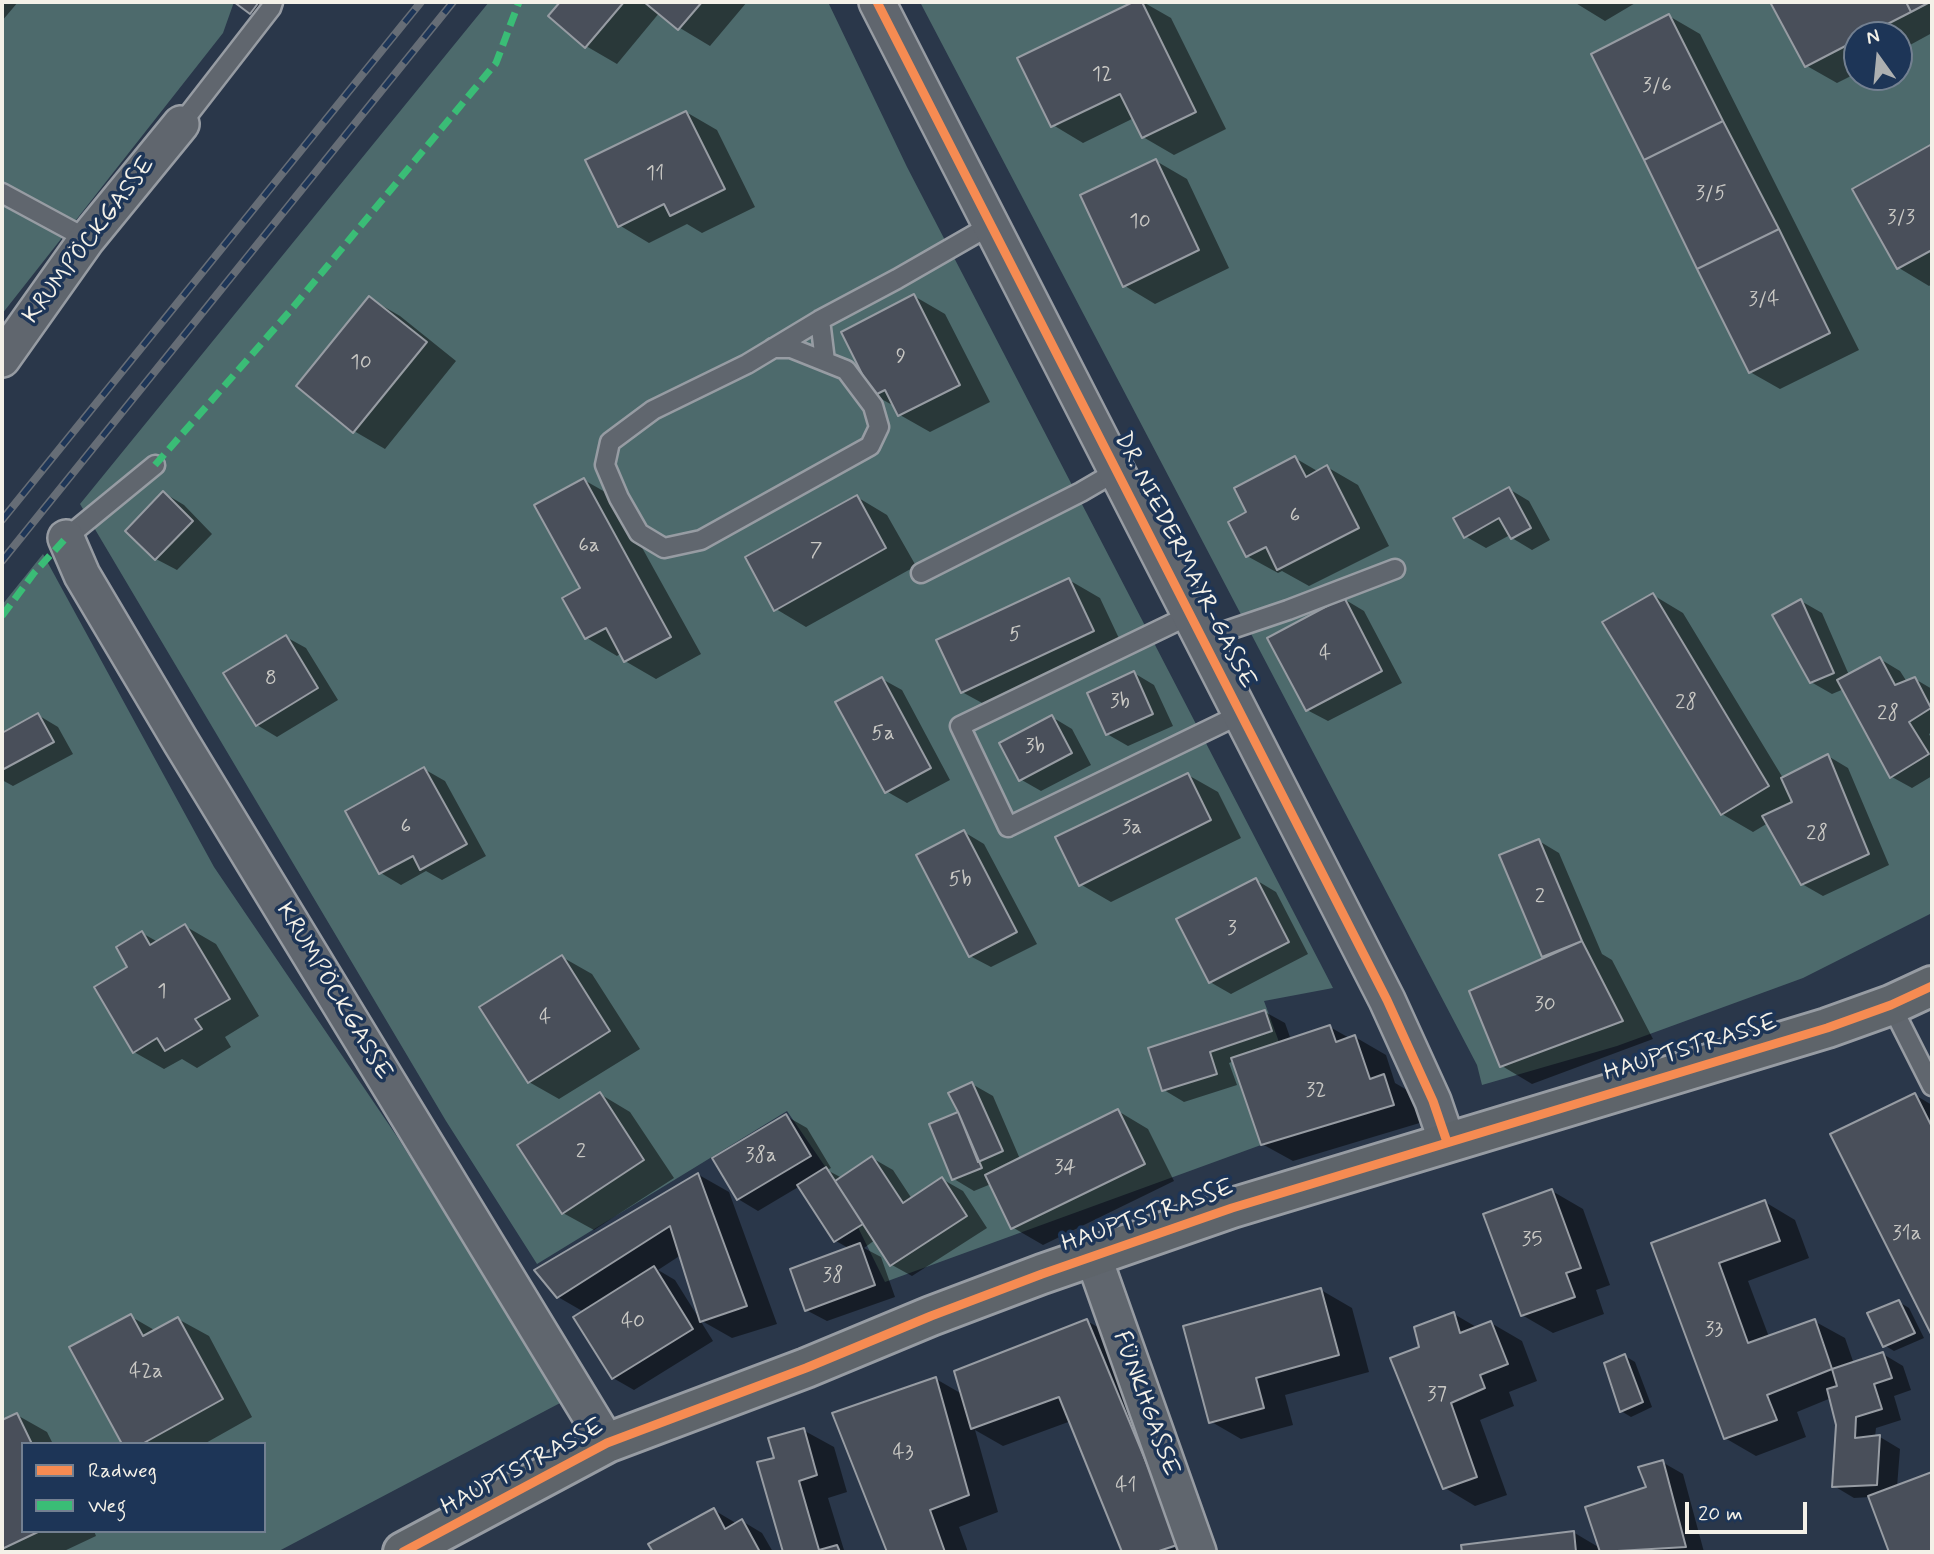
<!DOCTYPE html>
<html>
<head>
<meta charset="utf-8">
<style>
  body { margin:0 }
  #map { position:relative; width:1934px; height:1554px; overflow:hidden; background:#2a374a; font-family:Mynerve,sans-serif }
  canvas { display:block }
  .frame { position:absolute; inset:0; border:4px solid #f4f1e8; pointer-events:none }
  .legend { position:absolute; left:21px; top:1442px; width:245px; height:91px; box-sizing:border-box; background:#1d3557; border:2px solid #738091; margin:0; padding:9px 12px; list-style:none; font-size:21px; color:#f4f1e8 }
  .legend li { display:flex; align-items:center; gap:14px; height:35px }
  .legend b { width:35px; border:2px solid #738091 }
  .north { position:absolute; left:1843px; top:21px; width:70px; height:70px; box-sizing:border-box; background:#1d3557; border:2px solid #738091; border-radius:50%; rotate:345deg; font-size:19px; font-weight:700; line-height:28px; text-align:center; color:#f4f1e8 }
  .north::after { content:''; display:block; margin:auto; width:24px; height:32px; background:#adb0b1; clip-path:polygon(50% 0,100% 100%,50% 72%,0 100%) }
  .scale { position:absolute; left:1685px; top:1502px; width:122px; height:32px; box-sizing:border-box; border:4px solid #f4f1e8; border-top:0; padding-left:9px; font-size:21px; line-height:24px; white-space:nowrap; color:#f4f1e8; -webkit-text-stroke:5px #1d3557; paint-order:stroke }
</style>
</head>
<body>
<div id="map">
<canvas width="1934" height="1554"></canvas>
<div class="frame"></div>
<ul class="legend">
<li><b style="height:9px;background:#f68b52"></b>Radweg</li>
<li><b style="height:9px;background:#3abd76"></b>Weg</li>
</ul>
<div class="north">N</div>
<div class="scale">20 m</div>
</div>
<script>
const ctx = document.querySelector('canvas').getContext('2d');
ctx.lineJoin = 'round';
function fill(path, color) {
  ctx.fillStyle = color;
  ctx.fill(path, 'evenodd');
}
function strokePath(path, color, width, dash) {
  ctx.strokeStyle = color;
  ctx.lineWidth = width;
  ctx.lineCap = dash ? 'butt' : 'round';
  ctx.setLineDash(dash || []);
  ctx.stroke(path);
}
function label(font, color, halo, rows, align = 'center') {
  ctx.font = font + ' Mynerve,sans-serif';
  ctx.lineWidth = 7;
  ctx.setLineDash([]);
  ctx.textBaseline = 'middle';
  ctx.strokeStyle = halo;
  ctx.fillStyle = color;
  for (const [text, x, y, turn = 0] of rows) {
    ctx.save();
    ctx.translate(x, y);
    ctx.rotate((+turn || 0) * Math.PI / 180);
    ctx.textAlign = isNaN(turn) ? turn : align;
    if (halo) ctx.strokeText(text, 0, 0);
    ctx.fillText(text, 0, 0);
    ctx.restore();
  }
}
fill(new Path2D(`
  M2 2H234L223 33 2 314Z
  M489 2H828L907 167 1333 988 1264 1001 1279 1042 1232 1059 1261 1145 885 1282 835 1181 787 1111 537 1264 446 1121 80 504Z
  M920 2H1932V913L1803 978 1617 1046 1482 1085 1477 1065ZM1857 35H1899V77H1857Z
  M43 554 214 867 398 1138 562 1402 277 1552H2V605ZM23 1444H264V1531H23Z`), '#4d6a6c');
fill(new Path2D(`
  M2 2H18L2 21Z
  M237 2H273L260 18Z
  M562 2H747L710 46 680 28 660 12 617 64 586 46 550 16Z
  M1137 2H1143L1171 18 1226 129 1174 155 1143 137 1134 118 1083 143 1053 125 1020 59Z
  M1574 2H1637L1605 21Z
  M1772 2H1932V33L1899 51V35H1857V73L1837 83 1807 66Z
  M1669 16 1700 34 1859 350 1780 389 1750 372Z
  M686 112 717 130 755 207 702 233 687 224 649 243 619 225Z
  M1932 146V284L1929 286 1899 268 1854 190Z
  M1156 161 1187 179 1229 268 1155 304 1125 286Z
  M914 296 945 314 990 402 930 432 900 415 896 407 874 395Z
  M369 298 400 316 456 361 385 449 354 431Z
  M1295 458 1319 472 1327 467 1358 485 1389 546 1309 586 1282 571 1278 573 1247 556 1249 513Z
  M584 480 614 497 701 654 656 679 625 661 620 654 617 656 587 638 583 589Z
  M1509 489 1529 501 1550 540 1532 550 1512 538 1510 535 1486 548 1465 536Z
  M164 493 184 505 212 534 177 570 156 559Z
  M857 497 887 515 916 566 806 627 776 609Z
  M1069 580 1100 598 1124 649 993 709 962 692Z
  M1653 595 1683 613 1783 778 1828 756 1848 768 1889 865 1823 896 1802 884 1768 823 1753 832 1722 814Z
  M1344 599 1364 611 1402 683 1328 721 1307 710Z
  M1801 601 1822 613 1849 675 1880 659 1900 671 1907 682 1915 679 1932 689V732L1929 734 1932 740V776L1912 788 1892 777 1844 689 1832 694 1811 682Z
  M286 637 306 648 338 700 277 737 257 725Z
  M1134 673 1154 685 1173 726 1128 746 1107 734Z
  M882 679 902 690 950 780 907 803 886 791Z
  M38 715 58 727 73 754 13 786 2 780V735Z
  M1052 717 1072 729 1091 765 1041 791 1020 779Z
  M424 769 445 781 486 856 442 880 426 871 401 885 381 873Z
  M1188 775 1218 792 1241 838 1111 902 1080 884Z
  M964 832 984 844 1037 944 991 967 970 956Z
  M1539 841 1559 853 1602 954 1612 960 1653 1039 1532 1084 1502 1066 1547 958 1543 956Z
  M1256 880 1276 892 1308 954 1231 994 1210 982Z
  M185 926 216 944 259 1016 225 1037 231 1047 197 1068 182 1059 164 1069 134 1052 130 967 142 933 158 942Z
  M562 957 592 974 640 1049 559 1099 529 1082Z
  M1265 1012 1285 1023 1291 1040 1330 1027 1351 1039 1355 1037 1386 1055 1395 1083 1414 1094 1423 1122 1293 1161 1262 1144 1234 1061 1229 1063 1237 1085 1184 1102 1164 1090 1150 1049Z
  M972 1084 993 1096 1020 1159 1118 1111 1148 1129 1174 1181 1043 1245 1012 1227 991 1184 974 1191 954 1179 961 1113Z
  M600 1094 630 1112 674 1178 594 1230 563 1213Z
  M1915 1095 1932 1105V1332L1832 1135Z
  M786 1116 807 1128 831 1168 827 1170 842 1178 872 1158 893 1170 912 1199 942 1179 963 1191 987 1228 912 1276 892 1265 875 1240 864 1248 881 1257 895 1297 827 1321 806 1310 850 1249 836 1241 800 1186 758 1211 738 1199Z
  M699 1175 729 1192 777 1324 732 1338 702 1321 681 1255 658 1270 675 1280 713 1341 634 1390 613 1378 584 1312 558 1297Z
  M1552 1191 1583 1209 1610 1285 1596 1290 1604 1314 1553 1333 1522 1315Z
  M1765 1202 1795 1220 1809 1258 1748 1281 1769 1337 1814 1321 1845 1338 1854 1364 1883 1354 1903 1366 1911 1390 1894 1396 1901 1420 1876 1428 1875 1437H1880L1900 1449 1897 1487 1932 1473V1552H1891L1870 1497 1854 1498 1834 1486 1838 1425 1831 1398 1797 1412 1806 1437 1756 1456 1725 1438 1653 1244Z
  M1321 1290 1352 1308 1369 1372 1285 1395 1293 1425 1241 1439 1210 1421Z
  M1899 1302 1909 1308 1924 1338 1894 1351 1884 1345Z
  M1454 1314 1478 1328 1491 1323 1522 1341 1537 1381 1509 1392 1514 1406 1480 1420 1507 1495 1475 1506 1445 1488 1421 1348Z
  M130 1316 156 1331 178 1319 209 1336 252 1417 204 1444H124Z
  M1087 1321 1117 1338 1205 1552H1161L1189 1543 1188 1540 1150 1552H1124L1071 1421 1003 1446 975 1430 998 1512 959 1527 968 1552H889L834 1414 936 1379 962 1394Z
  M1625 1356 1635 1362 1652 1407 1631 1417 1621 1411Z
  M17 1415 47 1432 53 1444H23V1531H94L96 1536 62 1552H2V1422Z
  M803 1430 834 1447 847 1492 828 1498 844 1550 847 1552H785L759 1464 776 1459Z
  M1662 1462 1683 1474 1704 1552H1464L1463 1546 1573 1532 1600 1548 1648 1488Z
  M714 1510 734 1522 736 1525 742 1521 762 1533 773 1552H655L651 1544Z`), '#0007');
const building = new Path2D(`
  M234 2H259L250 14Z
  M560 2H624L585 48 548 16Z
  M644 2H702L678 30Z
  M1133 2H1142L1196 112 1142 138 1120 94 1051 127 1017 58Z
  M1770 2H1906L1911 12 1866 35H1857V40L1805 67Z
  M1906 2H1930L1911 12Z
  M1669 14 1723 121 1644 160 1591 54Z
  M686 111 725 189 670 216 664 204 618 227 585 160Z
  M1723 121 1779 229 1697 269 1644 160Z
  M1932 144V250L1897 269 1852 189Z
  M1156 159 1199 250 1123 287 1080 195Z
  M1779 229 1830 333 1749 373 1697 269Z
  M914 294 960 385 898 416 885 390 873 396 841 332Z
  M369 296 427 342 353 433 296 386Z
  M1295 456 1306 477 1327 465 1359 528 1277 570 1266 547 1246 557 1228 522 1246 512 1234 488Z
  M584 478 671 637 624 662 606 628 585 639 562 598 580 588 534 505Z
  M1509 487 1531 528 1511 539 1499 518 1464 538 1453 518Z
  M163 491 193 521 155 560 125 531Z
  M857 495 886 548 774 611 745 557Z
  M1069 578 1094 631 961 693 936 640Z
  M1653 593 1769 786 1721 815 1602 622Z
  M1344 597 1382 671 1306 711 1267 638Z
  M1801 599 1834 673 1810 683 1772 615Z
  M286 635 318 688 256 726 223 673Z
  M1880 657 1895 685 1915 677 1931 708 1909 722 1929 754 1890 778 1837 680Z
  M1134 671 1153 714 1106 735 1087 693Z
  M882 677 931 768 885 793 835 702Z
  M38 713 54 742 2 770V733Z
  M1052 715 1072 753 1019 781 999 743Z
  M1828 754 1869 854 1801 885 1762 816 1792 802 1781 778Z
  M424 767 467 844 420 870 413 856 379 874 345 811Z
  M1188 773 1211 820 1079 886 1055 837Z
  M964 830 1017 932 969 957 916 855Z
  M1539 839 1582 941 1542 957 1499 855Z
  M1256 878 1289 942 1209 983 1176 919Z
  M185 924 230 999 195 1019 202 1029 165 1051 157 1038 133 1053 94 987 127 967 116 947 142 931 150 945Z
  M1582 941 1623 1021 1500 1067 1469 991Z
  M562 955 610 1031 528 1083 479 1007Z
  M1265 1010 1272 1031 1210 1052 1217 1074 1162 1091 1148 1048Z
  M1330 1025 1336 1042 1355 1035 1370 1079 1384 1074 1394 1105 1261 1145 1231 1058Z
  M972 1082 1003 1151 978 1162 958 1112 948 1093Z
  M600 1092 644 1160 562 1214 517 1145Z
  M1915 1093 1932 1127V1336L1830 1134Z
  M1118 1109 1145 1164 1011 1229 985 1175Z
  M958 1112 982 1168 952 1180 929 1124Z
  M786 1114 811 1156 737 1200 712 1158Z
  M872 1156 903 1203 942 1177 967 1216 890 1266 835 1181Z
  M826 1167 863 1224 834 1242 797 1185Z
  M698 1173 747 1306 700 1322 670 1226 557 1298 534 1270Z
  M1552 1189 1581 1268 1566 1273 1575 1297 1521 1316 1483 1214Z
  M1765 1200 1780 1241 1719 1263 1748 1343 1815 1319 1832 1369 1767 1395 1777 1420 1724 1439 1651 1243Z
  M860 1243 875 1285 805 1311 790 1269Z
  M654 1266 693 1329 612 1379 573 1317Z
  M1321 1288 1339 1355 1256 1378 1264 1408 1209 1423 1183 1326Z
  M1899 1300 1915 1333 1883 1347 1867 1313Z
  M1454 1312 1460 1333 1491 1321 1508 1364 1480 1375 1485 1388 1451 1403 1477 1477 1443 1489 1390 1358 1419 1347 1414 1327Z
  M131 1314 143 1336 178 1317 223 1399 142 1444H122L69 1347Z
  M1087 1319 1180 1544 1156 1552H1122L1059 1397 971 1429 954 1371Z
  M1883 1352 1892 1378 1874 1384 1882 1409 1856 1417 1855 1438 1880 1435 1877 1485 1832 1487 1836 1425 1827 1389 1837 1386 1832 1369Z
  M1625 1354 1643 1402 1620 1412 1604 1363Z
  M936 1377 969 1495 930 1510 945 1552H887L832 1413Z
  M17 1413 32 1444H23V1531H40L2 1549V1420Z
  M804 1428 817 1475 799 1481 819 1550 837 1545 840 1552H783L757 1462 774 1458 768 1438Z
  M1663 1460 1686 1547 1600 1552 1585 1507 1646 1487 1638 1467Z
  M1932 1472V1552H1889L1868 1496Z
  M714 1508 725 1529 742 1519 760 1552H653L648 1544Z
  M1574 1531 1576 1552H1462L1461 1545Z`);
fill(building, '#494f5a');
strokePath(building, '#979ca3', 2);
const lane = new Path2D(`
  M181 124 271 8 273 2
  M2 193 87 239
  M820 320 825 361
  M773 348H791L846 370 873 406 879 427 870 446 701 540 664 548 639 533 619 498 605 465 610 442 653 410 747 364 820 320 897 279 991 225
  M66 538 155 465
  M921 573 1081 492 1117 471
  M1190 615 960 726 1008 827 1241 714
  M1202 639 1288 610 1395 569
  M1891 1005 1932 1086`);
const street = new Path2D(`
  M877 2 1387 1000 1433 1101 1447 1142
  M2 359 87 239 181 124
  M66 538 82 575 181 742 607 1443
  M1093 1256 1198 1552`);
const primary = new Path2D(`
  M403 1552 607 1443 806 1368 931 1316 1042 1274 1232 1208 1827 1028 1891 1005 1932 986`);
strokePath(lane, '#979ca3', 23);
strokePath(street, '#979ca3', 40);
strokePath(primary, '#979ca3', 44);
strokePath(lane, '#60666e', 18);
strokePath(street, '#60666e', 35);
strokePath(primary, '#5e646a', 38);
const rail = new Path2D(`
  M2 520 421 2
  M2 561 453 2`);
strokePath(rail, '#666d76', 8);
strokePath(rail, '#1d3557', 5, [16]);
strokePath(new Path2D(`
  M155 465 290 311 496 63 519 2
  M2 616 34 573 66 538`), '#3abd76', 7, [14, 7]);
strokePath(new Path2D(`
  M877 2 1387 1000 1433 1101 1447 1142
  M403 1552 607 1443 806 1368 931 1316 1042 1274 1232 1208 1827 1028 1891 1005 1932 986`), '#f68b52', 9);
label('21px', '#c9c8c4', null, [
  ["12",1102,76],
  ["3/6",1657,87],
  ["11",655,175],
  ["3/5",1711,195],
  ["3/3",1901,219],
  ["10",1140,223],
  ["3/4",1764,301],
  ["9",901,358],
  ["10",361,364],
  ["6",1295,517],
  ["6a",589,547],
  ["7",816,552],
  ["5",1015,636],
  ["4",1325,655],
  ["8",271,680],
  ["3b",1120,703],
  ["28",1686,704],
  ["28",1888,715],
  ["5a",883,735],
  ["3b",1035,748],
  ["6",406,828],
  ["3a",1132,829],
  ["28",1817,835],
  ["5b",960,881],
  ["2",1540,898],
  ["3",1232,930],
  ["1",162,993],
  ["30",1545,1006],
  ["4",545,1019],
  ["32",1316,1092],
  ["2",581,1153],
  ["38a",761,1157],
  ["34",1065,1169],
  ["31a",1907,1235],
  ["35",1532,1241],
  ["38",833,1277],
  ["40",633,1323],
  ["33",1714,1331],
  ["42a",146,1373],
  ["37",1437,1396],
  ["43",903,1454],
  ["41",1126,1487]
]);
label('24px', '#f4f1e8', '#1d3557', [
  ["KRUMPÖCKGASSE",90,241,-53],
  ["DR. NIEDERMAYR-GASSE",1184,561,63],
  ["KRUMPÖCKGASSE",333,992,59],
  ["HAUPTSTRASSE",1691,1049,-17],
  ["HAUPTSTRASSE",1148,1217,-19],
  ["FÜNKHGASSE",1145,1404,70],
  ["HAUPTSTRASSE",523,1468,-28]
]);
</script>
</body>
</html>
